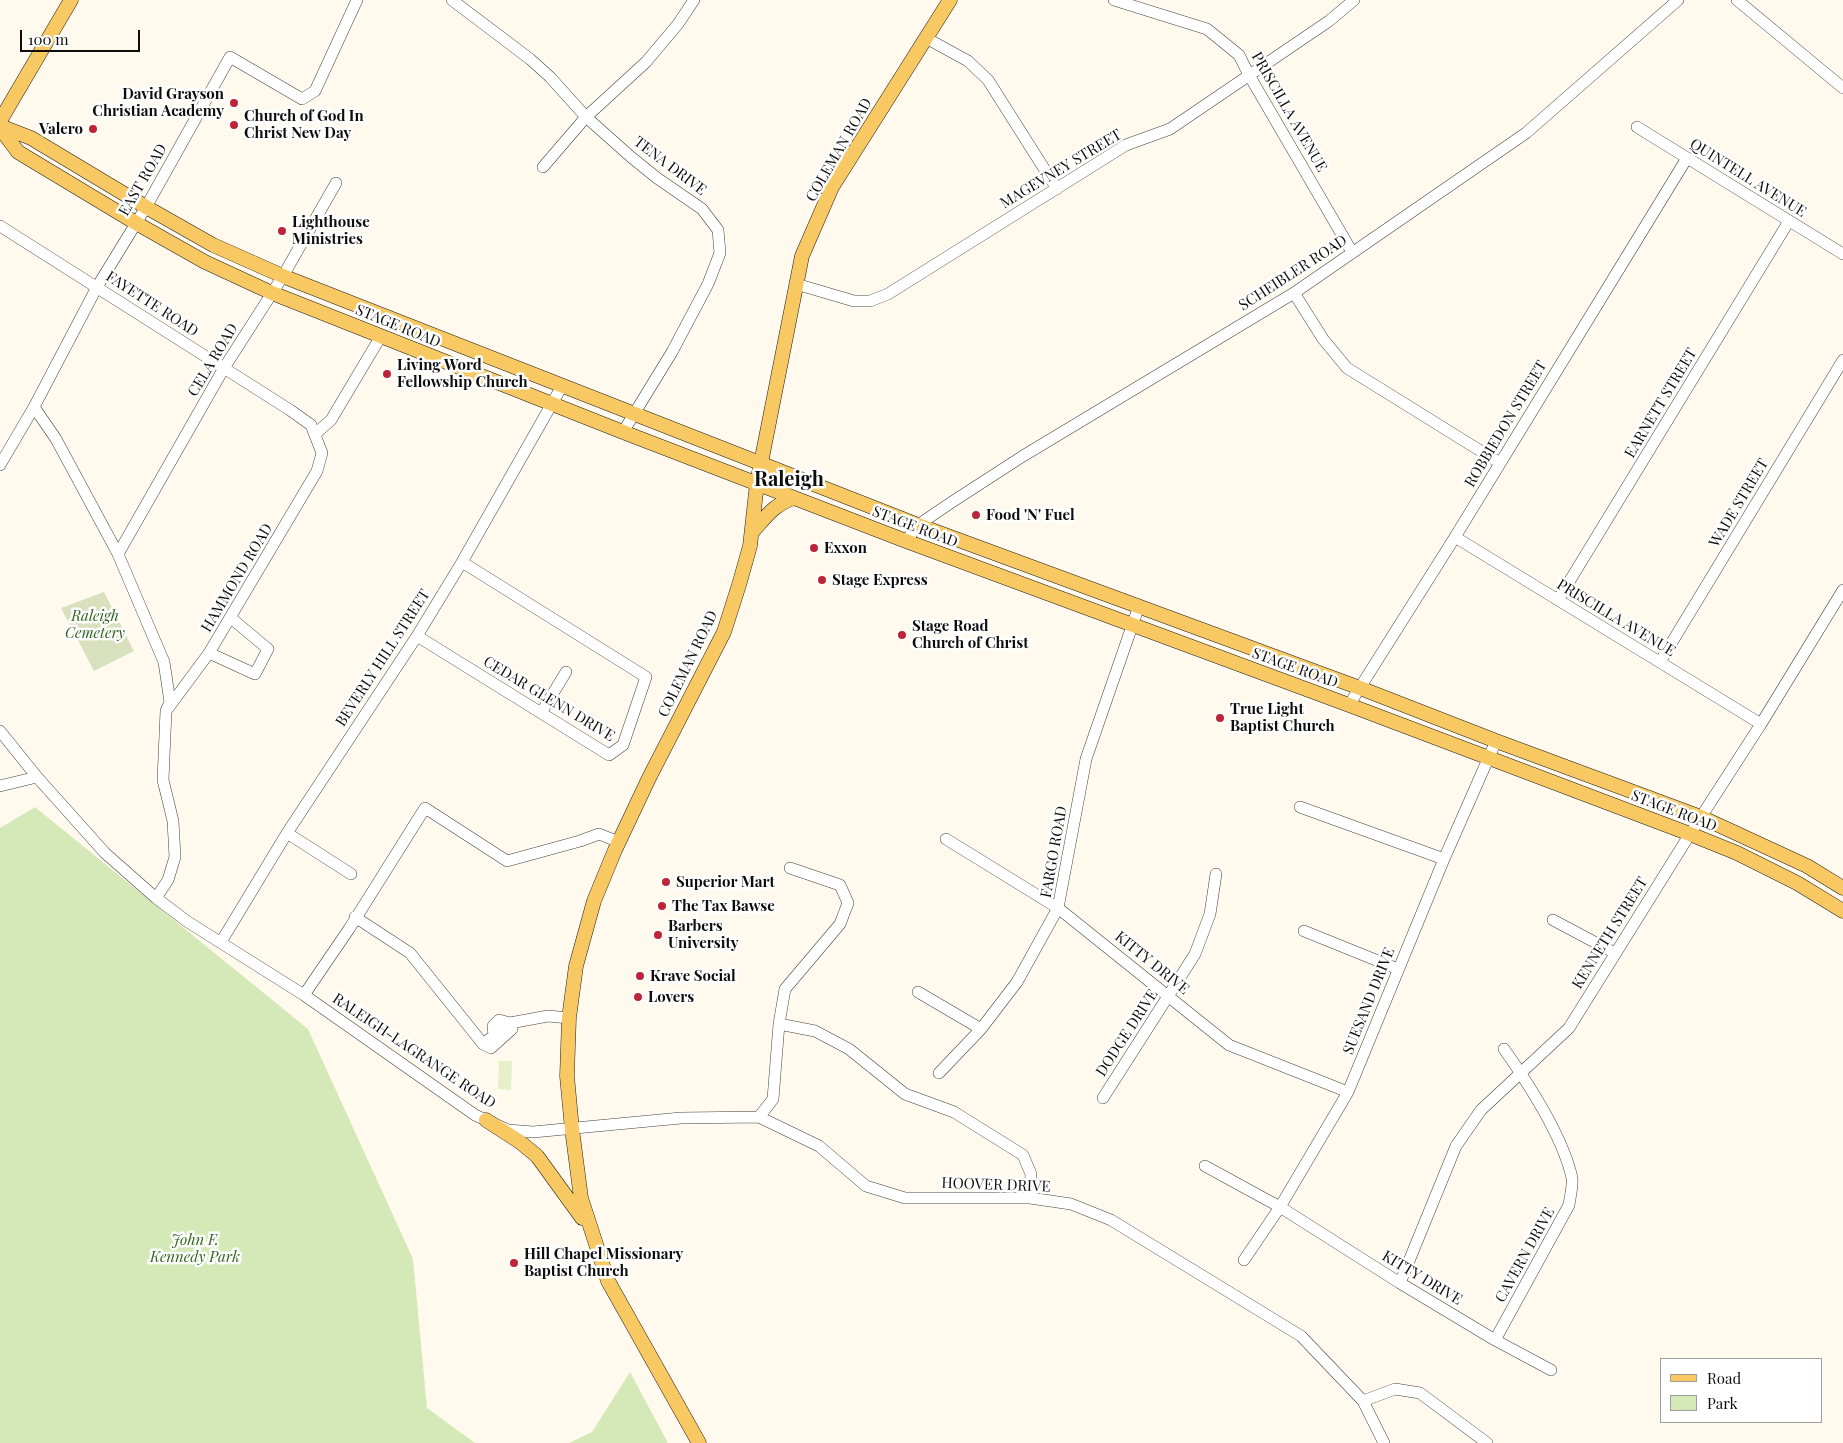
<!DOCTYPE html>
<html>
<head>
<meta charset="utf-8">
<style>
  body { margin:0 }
  #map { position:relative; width:1843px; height:1443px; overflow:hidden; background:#fffaed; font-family:"Playfair Display",serif }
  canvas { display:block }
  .legend { position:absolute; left:1660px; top:1358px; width:162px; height:65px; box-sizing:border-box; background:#fff; border:1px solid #9e9e9e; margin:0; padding:6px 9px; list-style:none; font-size:15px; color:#0d0d0d }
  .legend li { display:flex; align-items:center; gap:10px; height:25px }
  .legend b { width:25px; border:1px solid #9e9e9e }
  .scale { position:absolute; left:20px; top:30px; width:120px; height:22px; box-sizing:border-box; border:2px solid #0d0d0d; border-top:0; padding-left:6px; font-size:15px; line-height:18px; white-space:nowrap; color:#0d0d0d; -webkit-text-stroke:4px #fff; paint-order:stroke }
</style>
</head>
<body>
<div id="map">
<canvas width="1843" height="1443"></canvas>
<ul class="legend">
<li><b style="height:6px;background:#f8c963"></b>Road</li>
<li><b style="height:14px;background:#d4e9b7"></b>Park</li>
</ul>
<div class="scale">100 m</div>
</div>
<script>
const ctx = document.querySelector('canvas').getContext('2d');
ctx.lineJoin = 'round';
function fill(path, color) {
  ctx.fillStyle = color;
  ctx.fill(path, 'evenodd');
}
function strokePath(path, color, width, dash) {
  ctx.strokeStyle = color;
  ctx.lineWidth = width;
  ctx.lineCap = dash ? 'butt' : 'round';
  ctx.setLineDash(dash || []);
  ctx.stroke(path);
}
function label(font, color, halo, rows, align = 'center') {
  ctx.font = font + ' "Playfair Display",serif';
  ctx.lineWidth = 5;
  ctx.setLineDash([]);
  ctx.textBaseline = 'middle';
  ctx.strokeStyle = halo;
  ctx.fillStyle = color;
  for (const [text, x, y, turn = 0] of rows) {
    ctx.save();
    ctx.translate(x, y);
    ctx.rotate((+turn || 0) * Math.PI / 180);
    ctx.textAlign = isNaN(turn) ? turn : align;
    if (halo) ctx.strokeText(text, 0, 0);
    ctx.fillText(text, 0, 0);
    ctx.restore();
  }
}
fill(new Path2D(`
  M35 807 308 1029 413 1259 427 1408 475 1443H0V828Z
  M630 1372 668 1443H569L592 1432Z`), '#d4e9b7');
fill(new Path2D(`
  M104 592 134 651 94 671 61 608Z`), '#d8e0be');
fill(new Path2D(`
  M499 1061H512L511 1090 498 1089Z`), '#e5f0c8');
const minor = new Path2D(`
  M452 0 530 59 550 77 586 117 631 157 657 178 702 209 718 230 720 253 708 284 672 352 623 432
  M1114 0 1207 29 1239 55 1249 75 1352 252
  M1737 0 1843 88
  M926 38 968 61 988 80 1057 189
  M1637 127 1843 254
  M543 167 586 117 646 62 678 24 694 0
  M0 226 290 410 311 425 322 453 317 471 209 653 166 711
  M796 284 854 301H870L888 294 1126 145 1170 129 1329 21 1354 0
  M1294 293 1323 339 1347 368 1500 463
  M34 407 56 439 118 554 164 662 170 702 166 711 163 780 173 821 175 857 168 880 156 898
  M315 434 331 420 381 336
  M0 465 34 407 97 287 146 207 230 57 302 99 315 91 357 0
  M1455 537 1761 724
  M906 541 918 525 952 502 1023 456 1294 293 1526 133 1678 0
  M118 554 224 368 283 276 336 183
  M1558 600 1789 221
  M417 636 609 755 623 745 646 677 462 562
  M209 653 255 674 268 649 231 618
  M1660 662 1843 360
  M1349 705 1455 537 1687 158
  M541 713 566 672
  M0 731 37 777 105 853 156 898 188 922 304 995 475 1115 508 1130 533 1132 681 1118 759 1117 819 1146 866 1186 905 1198H1030L1071 1204 1111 1220 1301 1336 1363 1401 1384 1443
  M0 786 37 777
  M1300 807 1444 859
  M287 833 351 874
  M946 839 1058 908 1229 1045 1348 1092
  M355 917 410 953 483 1044 491 1048 512 1029 510 1023
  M1553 920 1615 953
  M1304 931 1398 969
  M221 942 287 833 417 636 462 562 562 386
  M918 992 981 1029
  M304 995 349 929 425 808 507 861 580 841 599 834 619 842
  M779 1024 815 1031 849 1049 905 1094 954 1112 1023 1155 1031 1174 1030 1198
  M494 1035 493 1026 499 1020 510 1023
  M483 1044 510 1023 548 1016 569 1018
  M939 1073 981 1029 1017 982 1058 908 1086 759 1139 606
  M1103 1098 1195 954 1210 914 1216 874
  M759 1117 773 1099 779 1024 785 989 840 924 848 903 840 885 790 868
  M1205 1166 1280 1207 1400 1283 1495 1340 1551 1370
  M1244 1260 1280 1207 1348 1092 1444 859 1496 741
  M1400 1283 1456 1146 1481 1110 1569 1028 1690 834 1761 724 1843 590
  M1495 1340 1569 1205C1570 1197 1573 1186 1572 1178 1563 1137 1528 1083 1504 1049
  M1363 1401 1395 1389 1420 1393 1487 1443`);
const major = new Path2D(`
  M0 121 71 0
  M0 126 31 138 146 207 213 245 285 277 918 525 1360 688 1496 741 1701 817 1807 866 1843 888
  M0 128 18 152 136 223 205 262 272 293 623 432 906 541 1349 705 1690 834 1737 853 1797 883 1843 911
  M752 532C767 516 773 505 794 498
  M486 1120 520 1142 537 1156 582 1218
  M699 1443 608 1281 581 1198 572 1129 567 1076 569 1018 576 966 594 901 615 850 649 778 724 632 739 585 750 546 757 483 802 256 832 187 950 0`);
strokePath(minor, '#404040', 12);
strokePath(major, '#1e1e1e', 15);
strokePath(minor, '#fff', 11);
strokePath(major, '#f8c963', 14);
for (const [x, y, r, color] of [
  [234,103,5,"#bc2537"],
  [234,125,5,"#bc2537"],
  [93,129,5,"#bc2537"],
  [282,231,5,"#bc2537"],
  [387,374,5,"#bc2537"],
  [976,515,5,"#bc2537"],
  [814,548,5,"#bc2537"],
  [822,580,5,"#bc2537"],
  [902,635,5,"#bc2537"],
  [1220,718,5,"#bc2537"],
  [666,882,5,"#bc2537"],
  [662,906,5,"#bc2537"],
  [658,935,5,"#bc2537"],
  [640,976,5,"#bc2537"],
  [638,997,5,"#bc2537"],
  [514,1263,5,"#bc2537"]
]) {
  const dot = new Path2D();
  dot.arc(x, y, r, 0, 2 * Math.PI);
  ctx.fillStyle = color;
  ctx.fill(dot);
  strokePath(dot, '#fff', 2);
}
label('bold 15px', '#0d0d0d', '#fff', [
  ["David Grayson",224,94,"right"],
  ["Christian Academy",224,111,"right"],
  ["Church of God In",244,116],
  ["Christ New Day",244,133],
  ["Valero",83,129,"right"],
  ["Lighthouse",292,222],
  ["Ministries",292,239],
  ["Living Word",397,365],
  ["Fellowship Church",397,382],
  ["Food 'N' Fuel",986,515],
  ["Exxon",824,548],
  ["Stage Express",832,580],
  ["Stage Road",912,626],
  ["Church of Christ",912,643],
  ["True Light",1230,709],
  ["Baptist Church",1230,726],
  ["Superior Mart",676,882],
  ["The Tax Bawse",672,906],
  ["Barbers",668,926],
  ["University",668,943],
  ["Krave Social",650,976],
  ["Lovers",648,997],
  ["Hill Chapel Missionary",524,1254],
  ["Baptist Church",524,1271]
], 'left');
label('15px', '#0d0d0d', '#fff', [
  ["PRISCILLA AVENUE",1289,112,60],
  ["COLEMAN ROAD",839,150,-60],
  ["TENA DRIVE",670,166,37],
  ["MAGEVNEY STREET",1061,169,-31],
  ["QUINTELL AVENUE",1748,178,32],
  ["EAST ROAD",143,180,-60],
  ["SCHEIBLER ROAD",1293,273,-33],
  ["FAYETTE ROAD",152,304,33],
  ["STAGE ROAD",398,326,22],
  ["CELA ROAD",213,360,-59],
  ["EARNETT STREET",1661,403,-59],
  ["ROBBIEDON STREET",1506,424,-59],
  ["WADE STREET",1739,503,-59],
  ["STAGE ROAD",915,527,21],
  ["HAMMOND ROAD",237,578,-59],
  ["PRISCILLA AVENUE",1616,618,31],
  ["BEVERLY HILL STREET",383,658,-57],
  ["COLEMAN ROAD",688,664,-64],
  ["STAGE ROAD",1295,668,20],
  ["CEDAR GLENN DRIVE",549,699,31],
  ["STAGE ROAD",1674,811,21],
  ["FARGO ROAD",1054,852,-80],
  ["KENNETH STREET",1610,933,-58],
  ["KITTY DRIVE",1152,963,39],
  ["SUESAND DRIVE",1369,1001,-68],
  ["DODGE DRIVE",1127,1033,-57],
  ["RALEIGH-LAGRANGE ROAD",414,1051,34],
  ["HOOVER DRIVE",996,1185,2],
  ["CAVERN DRIVE",1525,1255,-61],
  ["KITTY DRIVE",1422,1278,31]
]);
label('italic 15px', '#31641d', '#fff', [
  ["Raleigh",95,616],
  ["Cemetery",95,633],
  ["John F.",195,1240],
  ["Kennedy Park",195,1257]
]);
label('bold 20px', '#0d0d0d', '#fff', [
  ["Raleigh",789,480]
]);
</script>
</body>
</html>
